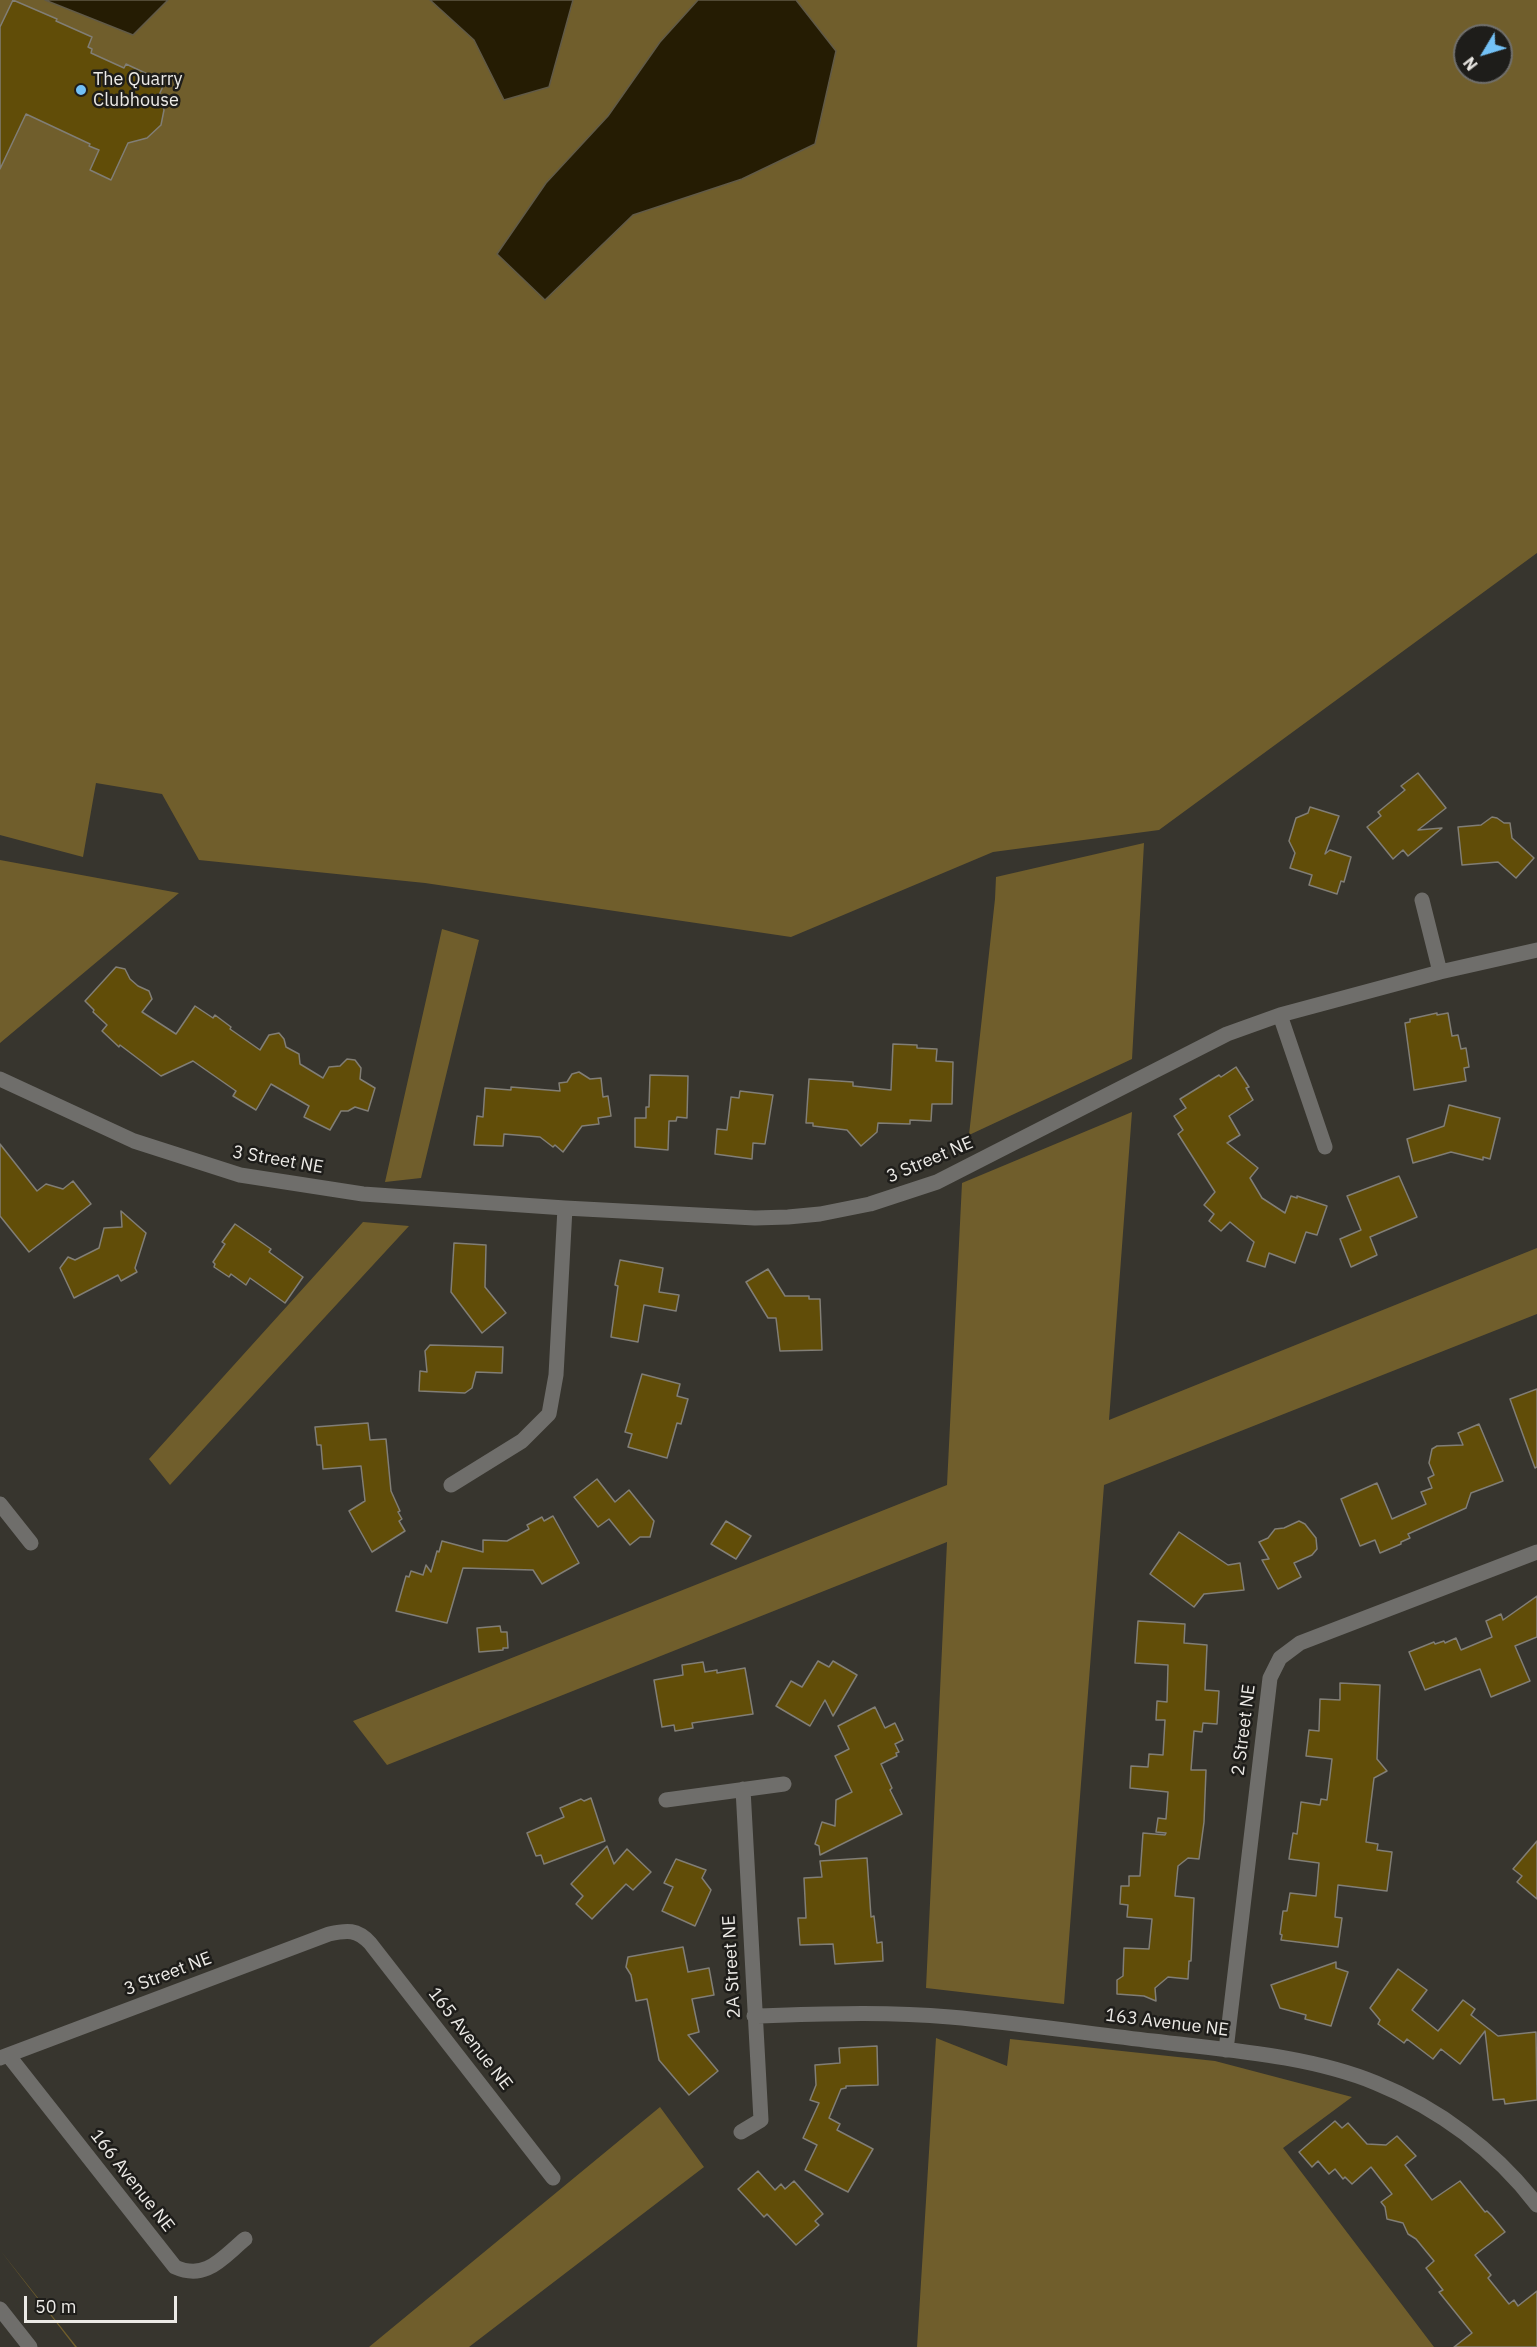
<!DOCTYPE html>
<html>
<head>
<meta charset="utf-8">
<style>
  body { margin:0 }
  #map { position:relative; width:1537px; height:2347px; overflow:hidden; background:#37352e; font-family:"IBM Plex Sans",sans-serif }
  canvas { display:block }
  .north { position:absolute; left:1453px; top:24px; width:60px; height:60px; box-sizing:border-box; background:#1e1d1a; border:2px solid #706f6c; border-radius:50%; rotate:232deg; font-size:16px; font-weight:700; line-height:24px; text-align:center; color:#eceae6 }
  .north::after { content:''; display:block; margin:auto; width:21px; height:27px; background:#73c1f6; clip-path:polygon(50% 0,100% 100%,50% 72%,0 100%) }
  .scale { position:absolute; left:24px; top:2296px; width:153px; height:27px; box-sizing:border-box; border:3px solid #eceae6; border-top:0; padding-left:8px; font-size:18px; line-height:21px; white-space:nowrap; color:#eceae6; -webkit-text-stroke:4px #1e1d1a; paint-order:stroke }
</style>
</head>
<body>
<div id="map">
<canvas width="1537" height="2347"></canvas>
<div class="north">N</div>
<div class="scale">50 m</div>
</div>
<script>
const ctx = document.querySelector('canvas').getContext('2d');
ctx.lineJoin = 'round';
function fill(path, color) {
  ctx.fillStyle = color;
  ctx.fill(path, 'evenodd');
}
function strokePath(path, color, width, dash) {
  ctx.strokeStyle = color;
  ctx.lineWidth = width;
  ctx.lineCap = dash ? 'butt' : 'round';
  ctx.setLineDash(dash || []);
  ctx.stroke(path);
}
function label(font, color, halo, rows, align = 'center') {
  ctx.font = font + ' "IBM Plex Sans",sans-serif';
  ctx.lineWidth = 5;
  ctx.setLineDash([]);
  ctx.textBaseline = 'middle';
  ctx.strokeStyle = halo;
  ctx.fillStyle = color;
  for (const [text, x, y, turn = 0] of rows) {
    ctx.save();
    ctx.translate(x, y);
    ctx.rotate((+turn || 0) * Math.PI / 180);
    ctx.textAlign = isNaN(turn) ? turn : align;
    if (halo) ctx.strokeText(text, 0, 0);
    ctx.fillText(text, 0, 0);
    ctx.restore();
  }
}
fill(new Path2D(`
  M0 0H1537V553L1159 830 993 852 791 937 425 883 199 860 162 794 96 783 83 857 0 835ZM1465 36H1501V72H1465Z
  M1144 843 1132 1059 969 1135 995 899 996 877Z
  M0 860 179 893 0 1043Z
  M442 929 479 940 421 1178 385 1182Z
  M1132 1112 1109 1420 1537 1248V1314L1104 1485 1064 2004 926 1988 947 1542 387 1765 353 1721 947 1485 962 1183Z
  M363 1222 409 1226 170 1485 149 1459Z
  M936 2038 1007 2066 1010 2039 1215 2061 1352 2097 1283 2148 1434 2347H917Z
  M660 2107 704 2167 469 2347H369Z
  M0 2250 77 2347H75Z`), '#705e2c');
const water = new Path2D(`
  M45 0H168L133 35Z
  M430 0H573L549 87 504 100 474 40Z
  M698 0H796L836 51 815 144 742 179 633 215 545 300 497 254 546 183 608 116 660 42Z`);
fill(water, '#251c03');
strokePath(water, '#615a47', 1.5);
const building = new Path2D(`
  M13 0 57 19 56 21 92 37 88 47 92 49 91 53 124 68 126 64 158 79 157 81 164 84 159 95 164 110 161 125 147 138 128 143 111 180 90 170 99 150 89 146 90 144 26 114 0 169V27Z
  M1418 773 1446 808 1418 830 1442 828 1408 856 1403 850 1393 859 1367 827 1381 816 1378 812 1405 790 1401 786Z
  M1310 807 1339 816 1325 854 1330 850 1351 857 1344 882 1341 881 1337 894 1309 885 1312 875 1290 868 1295 853 1289 841 1296 818 1308 813Z
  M1492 817 1497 818 1504 823H1510L1512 838 1534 858 1516 878 1498 862 1462 865 1458 827 1481 825Z
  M116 967 125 969 130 979 138 986 149 991 152 999 142 1012 176 1034 195 1006 213 1018 215 1015 231 1027 230 1029 260 1050 269 1035 279 1033 284 1039 286 1047 299 1054 300 1064 323 1078 329 1067 340 1066 347 1059 355 1060 361 1068 360 1079 375 1088 368 1111 355 1107 348 1111H341L330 1130 304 1117 309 1106 271 1084 256 1110 233 1096 236 1091 193 1061 161 1076 120 1045 119 1047 102 1031 107 1025 93 1012 94 1010 85 1001Z
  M1437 1013V1015L1448 1013 1452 1036 1458 1035 1461 1049 1466 1048 1469 1067 1464 1068 1466 1081 1414 1090 1405 1023 1410 1022V1019Z
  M893 1044 917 1045V1048L937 1049 936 1061 953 1062 952 1104H932L931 1121 910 1120V1124L878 1123 877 1132 861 1146 847 1130 813 1126V1123H806L809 1079 853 1082V1086L891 1090Z
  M1236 1067 1249 1087 1246 1088 1253 1100 1229 1116 1240 1135 1227 1143 1258 1168 1250 1178 1262 1198 1285 1213 1291 1196 1297 1198V1196L1327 1206 1317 1235 1306 1232 1295 1263 1269 1253 1265 1267 1247 1261 1254 1242 1230 1222 1221 1231 1209 1221 1214 1214 1204 1205 1215 1192 1178 1134 1183 1130 1174 1116 1186 1108 1180 1099 1219 1075 1221 1077Z
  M579 1072 590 1079 601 1078 603 1097 608 1096 611 1116 598 1118 599 1124 582 1126 563 1152 555 1145 553 1147 540 1137 504 1134 503 1146 474 1145 477 1116 483 1117 485 1088 511 1090V1087L560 1091 559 1083 567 1082 572 1074Z
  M650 1075 688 1076 687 1118 677 1117 676 1121H669L668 1150 635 1147V1118H646V1107H649Z
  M740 1091 773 1095 765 1144 753 1143 752 1159 715 1154 717 1129 727 1130 731 1097 739 1098Z
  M1449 1105 1500 1118 1490 1159 1483 1157V1160L1451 1152 1413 1163 1407 1139 1444 1126Z
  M0 1144 37 1191 46 1184 63 1189 73 1181 91 1204 29 1252 0 1216Z
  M1399 1176 1417 1217 1370 1237 1377 1255 1351 1267 1340 1239 1361 1230 1347 1196Z
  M121 1211 146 1233 135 1268 137 1272 121 1281 118 1275 74 1298 60 1268 68 1257 75 1260 99 1248 104 1228 122 1227Z
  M235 1224 271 1249 269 1252 303 1277 285 1303 250 1278 246 1285 231 1274 229 1277 214 1267 215 1264 213 1262 225 1244 222 1242Z
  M454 1243 486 1245 485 1287 506 1313 482 1333 451 1292Z
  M620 1260 663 1268 659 1292 679 1295 676 1311 644 1305 638 1342 611 1337 618 1286 615 1285Z
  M768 1269 785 1296H809V1299H820L822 1350 780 1351 776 1318H768L746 1282Z
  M430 1345 503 1347 502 1373 476 1372 472 1388 465 1393 419 1391 420 1371 427 1372 425 1351Z
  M642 1374 680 1384 677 1396 688 1399 681 1424 677 1423 667 1458 628 1447 632 1434 625 1432Z
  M1537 1389V1467L1535 1468 1510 1399Z
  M368 1423 370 1440 386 1439 391 1491 400 1511 398 1512 402 1519 399 1521 405 1531 372 1552 349 1511 365 1501 361 1466 323 1469 321 1445H317L315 1427Z
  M1479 1424 1503 1481 1471 1493 1466 1508 1408 1534 1410 1538 1401 1542V1544L1380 1553 1375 1540 1360 1546 1341 1499 1377 1483 1392 1519 1426 1504 1421 1492 1432 1488 1428 1478 1434 1475 1429 1463 1432 1449 1437 1446 1463 1445 1458 1433Z
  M597 1479 615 1502 629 1490 654 1521 650 1537H640L630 1545 609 1519 598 1527 574 1497Z
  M553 1516 579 1563 542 1584 533 1570 463 1568 447 1623 396 1611 406 1576 409 1577 411 1571 423 1575 426 1565 431 1572 437 1551 439 1552 442 1541 483 1552V1540L507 1541 529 1529 527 1525 542 1517 544 1521Z
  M726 1521 751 1536 736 1559 711 1544Z
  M1299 1521 1305 1524 1316 1538 1317 1549 1312 1555 1294 1563 1301 1577 1278 1589 1262 1560 1269 1559 1259 1542 1268 1538 1275 1529 1284 1528Z
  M1179 1532 1228 1565 1240 1563 1244 1590 1204 1594 1194 1607 1150 1574Z
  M1537 1596V1637L1515 1646 1530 1681 1491 1697 1480 1669 1425 1690 1409 1652 1434 1642 1435 1644 1444 1641 1445 1643 1456 1638 1461 1650 1492 1637 1486 1621 1501 1614 1503 1620Z
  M1138 1621 1185 1624 1184 1643 1207 1645 1205 1690 1219 1691 1217 1724 1203 1723 1202 1732 1194 1731 1191 1770H1206L1204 1822 1199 1859 1188 1858 1178 1866 1175 1896 1194 1898 1191 1961H1189L1188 1979 1168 1977 1155 1988 1156 2001 1144 1996 1117 1994V1980L1123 1976 1124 1948 1149 1949 1152 1919 1127 1917 1128 1905 1120 1904 1121 1886H1129V1876H1140L1143 1833 1165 1835 1166 1833 1156 1832 1158 1818 1166 1819 1168 1792 1130 1788 1131 1766 1148 1767 1149 1754 1163 1755 1165 1720H1156L1157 1701 1167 1702 1168 1665 1135 1663Z
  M500 1626 501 1632H507L508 1648H503V1650L479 1652 477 1628Z
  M818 1661 829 1667 833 1661 857 1675 833 1716 825 1700 810 1726 776 1706 791 1681 802 1687Z
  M703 1662 705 1672 717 1670V1673L745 1668 753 1714 692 1723 693 1728 675 1731 674 1725 662 1727 654 1680 683 1675 682 1665Z
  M1340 1683 1380 1685 1377 1759 1387 1771 1374 1778 1366 1842 1378 1844 1377 1850 1392 1852 1387 1891 1338 1885 1335 1917 1342 1918 1338 1947 1281 1940 1282 1935 1280 1934 1283 1911H1287L1290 1893 1316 1896 1319 1863 1289 1859 1293 1833 1297 1834 1301 1802 1320 1805 1321 1799 1327 1800 1332 1759 1306 1756 1309 1730 1319 1731 1320 1699 1340 1700Z
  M875 1707 885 1728 895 1723 903 1740 895 1744 899 1752 896 1753 897 1756 881 1764 892 1788 890 1790 902 1814 820 1855 819 1846 815 1844 822 1822 835 1826 836 1800 852 1792 835 1756 849 1749 838 1726Z
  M591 1798 605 1841 544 1864 541 1855 536 1856 527 1833 564 1817 560 1808 581 1799 584 1801Z
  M1537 1841V1899L1517 1882 1522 1876 1513 1869Z
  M607 1846 614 1864 627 1849 651 1872 633 1890 626 1884 592 1919 576 1904 583 1896 571 1884Z
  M867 1858 871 1917 874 1916 877 1943 882 1942 883 1961 835 1964 833 1944 800 1945 798 1918H806L804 1878 822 1877 820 1861Z
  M676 1859 706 1870 702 1878 711 1890 695 1926 662 1911 673 1887 664 1883Z
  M683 1947 688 1972 709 1968 714 1995 692 1999 699 2032 688 2035 718 2071 689 2095 659 2060 647 1999 636 2001 631 1975 626 1967 628 1957Z
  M1336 1962V1968L1348 1972 1331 2026 1305 2019 1306 2015 1280 2008 1271 1985Z
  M1398 1969 1427 1990 1412 2010 1438 2031 1463 2000 1475 2009 1471 2015 1498 2036 1536 2032 1537 2100 1505 2104 1504 2099 1493 2100 1485 2031 1460 2064 1441 2049 1433 2059 1407 2039 1404 2043 1378 2024 1380 2020 1370 2008Z
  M877 2046 878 2085 846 2086V2088L841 2089 829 2118 840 2124 837 2130 873 2149 848 2192 805 2170 817 2145 803 2138 819 2103 810 2100 816 2085 815 2065 840 2063 839 2048Z
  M1335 2121 1342 2128 1348 2123 1367 2144 1386 2145 1397 2136 1416 2156 1405 2165 1432 2200 1460 2181 1485 2212 1487 2211 1492 2216 1505 2232 1475 2255 1491 2275 1488 2278 1509 2304 1514 2300 1518 2306 1537 2291V2347H1454L1472 2333 1439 2292 1443 2290 1426 2268 1434 2261 1416 2239 1408 2234 1403 2223 1387 2219 1385 2207 1381 2202 1392 2194 1371 2167 1352 2184 1345 2177 1343 2179 1335 2169 1329 2174 1318 2161 1312 2167 1299 2152Z
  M758 2171 775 2190 781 2184 785 2189 794 2181 823 2214 815 2221 819 2225 796 2245 767 2214 764 2217 738 2189Z`);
fill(building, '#614d08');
strokePath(building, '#817e76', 1.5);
strokePath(new Path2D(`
  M1422 900 1440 972
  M1280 1015 1325 1147
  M0 1079 134 1141 240 1175 363 1194 565 1208 755 1218 788 1217 820 1214 870 1204 937 1182 1227 1034 1280 1015 1440 972 1537 950
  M451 1485 522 1441 549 1414 556 1375 565 1208
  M0 1504 31 1543
  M666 1800 784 1784
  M754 2016C819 2014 885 2011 950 2017 1017 2023 1085 2033 1153 2041 1225 2050 1308 2055 1376 2083 1438 2108 1496 2151 1537 2205
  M1226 2050 1270 1678 1280 1658 1300 1643 1537 1552
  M8 2055 175 2267C206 2281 222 2258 245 2239
  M0 2058 329 1934C347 1930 357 1929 370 1943L553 2178
  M741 2132 761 2120 743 1789`), '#6f6e6b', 15);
strokePath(new Path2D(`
  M0 2309 30 2347`), '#6f6e6b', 15);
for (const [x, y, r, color] of [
  [81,90,6,"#73c1f6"]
]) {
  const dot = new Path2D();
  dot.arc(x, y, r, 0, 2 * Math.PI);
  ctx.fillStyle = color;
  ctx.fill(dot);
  strokePath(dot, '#1e1d1a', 2);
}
label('18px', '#eceae6', '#1e1d1a', [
  ["The Quarry",93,80],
  ["Clubhouse",93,101]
], 'left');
label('18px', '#eceae6', '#1e1d1a', [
  ["3 Street NE",278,1160,10],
  ["3 Street NE",930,1160,-23],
  ["2 Street NE",1244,1730,-83],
  ["2A Street NE",732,1967,-93],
  ["3 Street NE",168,1974,-21],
  ["163 Avenue NE",1167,2023,7],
  ["165 Avenue NE",470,2039,52],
  ["166 Avenue NE",132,2181,52]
]);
</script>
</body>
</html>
